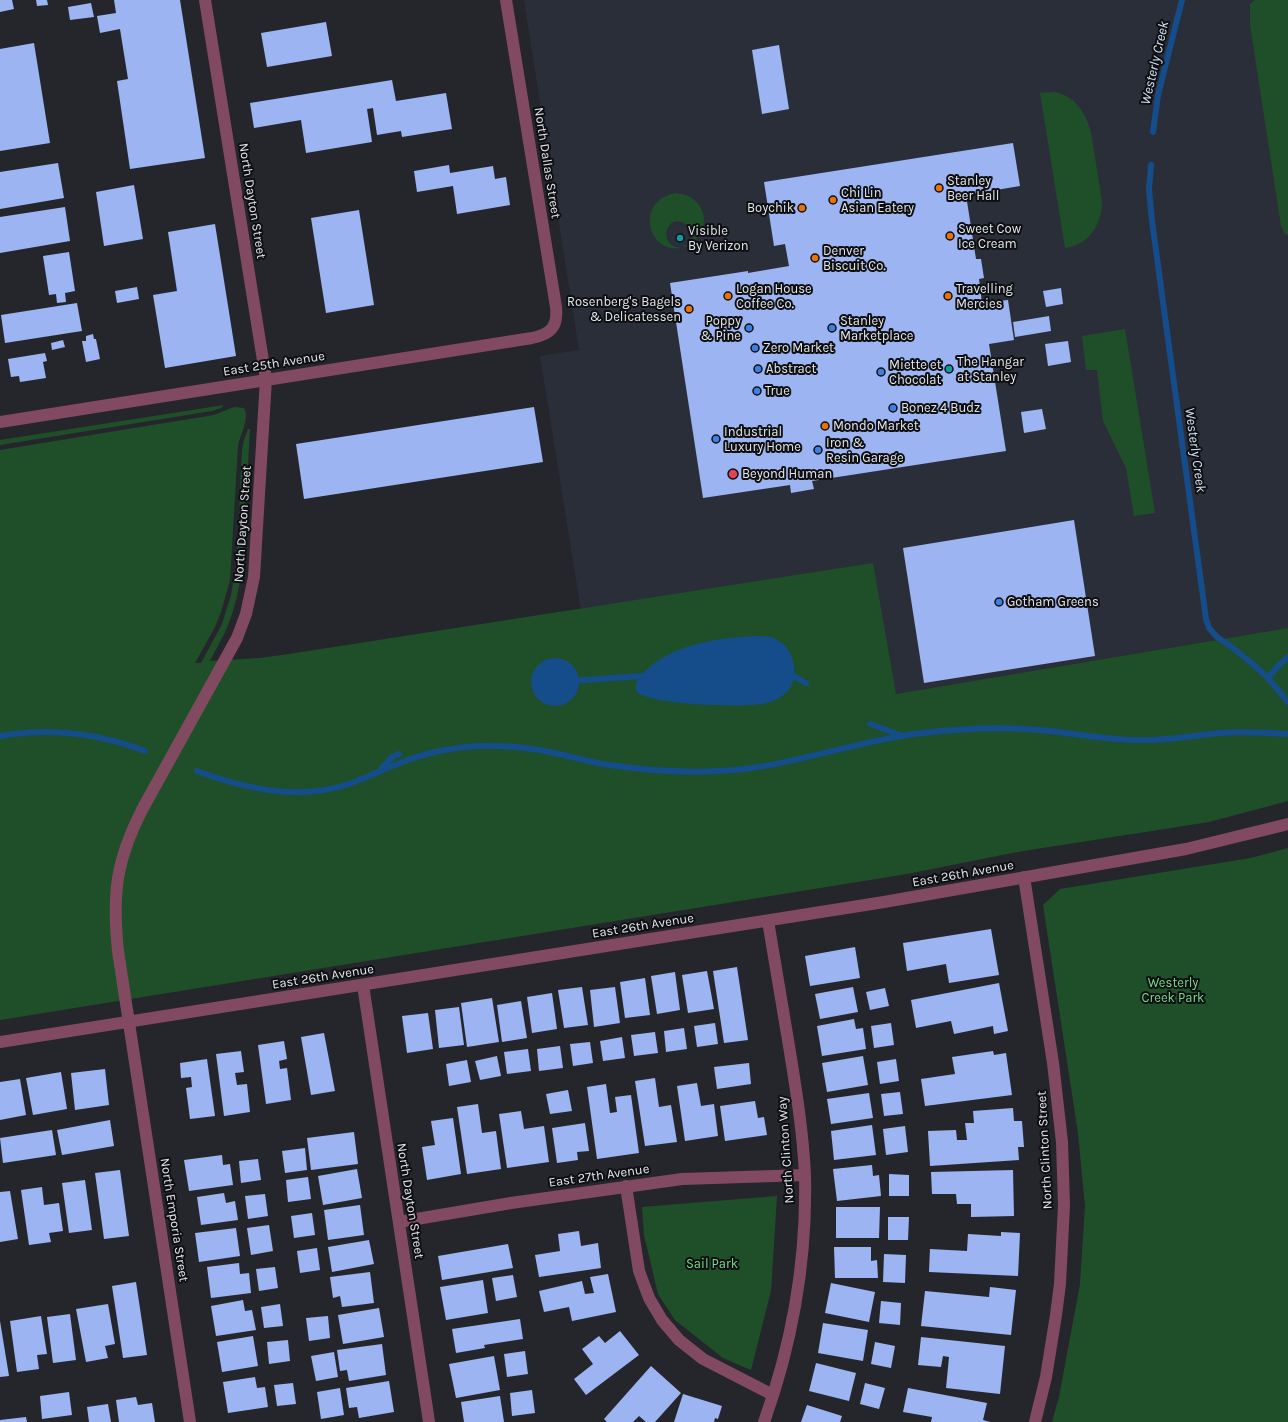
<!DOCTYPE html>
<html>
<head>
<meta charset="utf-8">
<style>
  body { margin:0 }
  canvas { display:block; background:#24262c }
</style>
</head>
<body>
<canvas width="1288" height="1422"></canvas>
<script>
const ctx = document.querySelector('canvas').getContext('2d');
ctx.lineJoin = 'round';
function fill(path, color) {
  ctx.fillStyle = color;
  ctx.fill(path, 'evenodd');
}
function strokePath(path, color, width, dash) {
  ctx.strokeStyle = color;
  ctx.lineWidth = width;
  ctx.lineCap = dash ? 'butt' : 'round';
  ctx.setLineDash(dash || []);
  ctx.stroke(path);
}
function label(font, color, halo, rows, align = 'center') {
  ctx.font = font + ' Karla,sans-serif';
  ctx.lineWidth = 4;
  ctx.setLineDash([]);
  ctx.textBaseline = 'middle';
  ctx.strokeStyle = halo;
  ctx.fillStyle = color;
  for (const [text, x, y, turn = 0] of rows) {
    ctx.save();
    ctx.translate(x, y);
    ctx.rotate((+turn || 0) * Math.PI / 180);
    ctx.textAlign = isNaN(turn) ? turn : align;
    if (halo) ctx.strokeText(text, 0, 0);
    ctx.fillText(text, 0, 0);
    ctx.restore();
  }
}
fill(new Path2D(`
  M524 0H1288V628L896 694 581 610 540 356 579 350Z`), '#2a2e39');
fill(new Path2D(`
  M1255 0H1288V235L1285 234 1281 226 1250 25V4Z
  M1055 92C1076 97 1085 112 1091 132L1102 202C1102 224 1089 245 1065 248L1040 93Z
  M676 193C708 196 715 233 685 247H683C710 235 674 207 667 230 664 240 671 247 680 248 647 253 635 200 676 193Z
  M1125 329 1155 513 1134 516 1126 468 1103 421 1097 370H1086L1082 336Z
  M224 405 221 408 212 411 0 445V440Z
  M234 407 244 408C250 418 240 435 238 446L230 580 221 612 215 627 195 663H201L222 624 231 595 237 561 242 449 244 440 248 429H250L242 568C239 589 235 608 227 628 222 639 215 650 210 661L260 658 289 654 873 563 896 694 1288 628V801L1209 822 1017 852 907 874 0 1020V450L214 415Z
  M1288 848V1422H1052L1059 1397 1080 1284 1085 1206 1078 1133 1043 905 1060 889 1251 858Z
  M777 1196 771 1291 751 1370 723 1358 675 1320 658 1294 644 1235 642 1207Z`), '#1f4f29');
fill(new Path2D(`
  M755 636C762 636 770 636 776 639 797 649 802 684 781 697 771 703 760 705 749 705 731 707 645 704 636 691 634 682 639 677 645 671 673 644 718 638 755 636Z
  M531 682a24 24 0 1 1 48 0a24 24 0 1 1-48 0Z`), '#154c8a');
strokePath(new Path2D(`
  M1153 132 1158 95 1182 0
  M1151 165 1149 189 1152 221 1206 619 1209 628 1217 637 1233 648 1254 665 1268 678 1288 702
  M794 676 806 683
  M1268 678 1279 665 1288 657
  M572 681 640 676
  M870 724 900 735
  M0 736C50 727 98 733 145 751
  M381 769 392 757 399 754
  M197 771C246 789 298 801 349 784 367 778 383 769 400 763 424 753 451 748 476 746 502 745 528 747 554 753 570 756 586 761 603 764 641 770 681 773 719 771 788 768 853 741 922 733 964 728 1007 726 1049 731 1079 734 1108 740 1138 740 1166 741 1194 735 1221 733 1243 731 1266 733 1288 734`), '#154c8a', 6);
fill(new Path2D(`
  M0 0H12L14 9 0 12Z
  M36 0H47L48 5 37 6Z
  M114 0H180L205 158 130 169 117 81 128 79 120 29 100 33 97 16 116 13Z
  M91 3 94 17 70 20 68 7Z
  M326 22 332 56 267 67 261 33Z
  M34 43 50 143 0 151V49Z
  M779 45 789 109 762 114 752 50Z
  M392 80 396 101 446 93 452 129 402 137 401 131 377 135 373 108 367 109 372 142 306 153 301 120 254 128 250 103Z
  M1013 143 1020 186 966 195 976 259H981L984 278 979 279 982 303 1008 300 1014 340 989 344 1006 451 812 481 814 489 791 493 790 485 703 498 670 283 748 271V273L789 266 785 244 774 246 764 182Z
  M58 163 64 198 0 209V172Z
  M449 165 450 173 493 166 495 179 506 177 510 205 457 214 453 186 417 192 414 171Z
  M134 185 143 239 104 246 96 192Z
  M65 207 70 241 0 253V217Z
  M359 210 374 305 326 313 311 218Z
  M215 224 236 356 165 368 153 295 177 291 168 232Z
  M69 252 75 291 65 293 66 302 57 303 56 294 49 295 43 256Z
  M137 287 139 299 117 303 115 291Z
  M1061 288 1063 304 1046 307 1043 291Z
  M77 303 82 331 5 343 1 315Z
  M1049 316 1051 331 1015 337 1013 322Z
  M93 334 94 339H96L100 359 86 362 82 341H86V336Z
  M63 340 65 347 52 350 51 343Z
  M1068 341 1071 362 1048 366 1045 344Z
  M45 353 47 361 43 362 46 378 20 382 19 376 11 377 8 359Z
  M534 407 543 462 304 499 296 444Z
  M1042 409 1046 429 1024 433 1021 412Z
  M1074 520 1095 656 924 683 903 548Z
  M991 929 999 975 949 983 946 964 907 971 903 943Z
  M855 947 860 978 810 986 805 956Z
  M737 967 748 1040 724 1043 713 971Z
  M707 971 714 1009 688 1013 682 975Z
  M675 972 680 1010 657 1014 651 976Z
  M645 978 650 1015 625 1018 620 982Z
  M999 983 1008 1031 994 1034 993 1026 954 1034 951 1021 916 1028 911 1000Z
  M582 987 588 1025 564 1028 558 990Z
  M615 987 620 1023 594 1027 590 990Z
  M853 987 858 1012 820 1019 815 994Z
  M885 988 889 1006 870 1010 866 992Z
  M552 993 557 1029 532 1033 527 997Z
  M492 998 499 1042 467 1047 461 1003Z
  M521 1001 527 1038 502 1042 497 1005Z
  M459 1007 464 1045 439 1048 435 1010Z
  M428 1013 433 1049 407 1053 402 1016Z
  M854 1019 856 1029 863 1028 866 1049 822 1056 817 1026Z
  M715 1023 718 1044 697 1047 694 1026Z
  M891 1023 894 1045 874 1048 871 1026Z
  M684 1028 687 1049 666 1052 664 1031Z
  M655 1032 658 1053 634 1056 631 1035Z
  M324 1033 335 1091 311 1095 301 1037Z
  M622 1037 625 1058 603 1061 600 1041Z
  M284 1041 287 1059 279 1061 280 1069 287 1068 291 1100 266 1104 258 1045Z
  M590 1042 593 1063 573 1066 570 1044Z
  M560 1046 563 1068 539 1071 537 1049Z
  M528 1049 531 1071 507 1074 504 1052Z
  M241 1051 244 1072 235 1073 237 1085 247 1084 250 1112 224 1116 216 1054Z
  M993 1051 994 1055 1006 1053 1012 1095 925 1106 921 1079 955 1074 952 1057Z
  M497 1056 501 1076 480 1080 475 1061Z
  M863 1056 868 1085 827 1092 822 1063Z
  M207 1059 215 1116 190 1119 186 1088 192 1087 191 1077 181 1078 180 1063Z
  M896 1059 899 1081 880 1084 877 1062Z
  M467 1060 471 1082 449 1086 446 1064Z
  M749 1063 751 1084 717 1089 714 1067Z
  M105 1069 109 1105 75 1110 71 1073Z
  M61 1072 67 1109 33 1115 26 1078Z
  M655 1078 659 1107 671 1105 677 1142 645 1146 635 1081Z
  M20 1079 26 1115 0 1120V1082Z
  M697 1083 701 1106 714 1104 718 1136 685 1141 677 1086Z
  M606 1084 610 1113 617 1112 615 1097 631 1095 639 1153 597 1159 587 1087Z
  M568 1090 572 1111 550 1114 546 1094Z
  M900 1092 903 1114 884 1116 881 1094Z
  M869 1093 873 1118 831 1124 827 1099Z
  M755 1101 758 1118 764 1117 767 1135 725 1141 720 1106Z
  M478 1104 482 1133 496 1131 501 1169 467 1174 457 1107Z
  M1013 1108 1014 1121H1022L1024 1147H1018L1019 1160 930 1166 928 1131 956 1130 957 1140H967L965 1123H974L973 1111Z
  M521 1111 524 1129 544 1126 549 1162 507 1168 499 1114Z
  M453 1118 461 1174 427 1180 422 1147 435 1145 431 1121Z
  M110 1120 114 1146 62 1155 57 1130Z
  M585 1123 589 1151 577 1152 578 1160 557 1163 552 1128Z
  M872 1125 876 1155 834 1160 831 1131Z
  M905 1126 908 1152 886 1155 883 1129Z
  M52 1130 56 1155 3 1163 0 1138Z
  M354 1132 358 1164 311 1170 307 1138Z
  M305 1148 307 1170 285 1173 282 1151Z
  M222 1155 223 1165 230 1164 233 1185 189 1191 184 1160Z
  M258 1159 261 1180 241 1183 239 1161Z
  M872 1165 873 1176 879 1175 881 1196 837 1201 833 1169Z
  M357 1169 362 1198 323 1205 318 1176Z
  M120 1170 129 1236 104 1239 95 1173Z
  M1013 1170 1014 1216 971 1217V1204H957L956 1194H932L931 1172Z
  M889 1174 909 1175V1196H889Z
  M308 1177 311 1199 288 1202 286 1180Z
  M85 1180 92 1230 69 1233 62 1183Z
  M42 1187 44 1205 59 1203 63 1231 49 1233 51 1242 29 1245 21 1190Z
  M10 1191 18 1239 0 1242V1192Z
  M224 1193 226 1203 235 1201 238 1220 201 1225 197 1197Z
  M265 1194 268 1216 248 1219 245 1196Z
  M360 1205 364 1235 328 1240 324 1210Z
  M836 1207H880L879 1238H836Z
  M312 1213 315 1235 294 1238 291 1216Z
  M888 1217H909L908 1240H888Z
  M269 1225 273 1251 251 1255 247 1228Z
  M236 1228 240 1256 199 1262 195 1233Z
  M579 1231 581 1246 598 1243 601 1268 539 1277 535 1255 560 1251 558 1234Z
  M1001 1232 1020 1233 1018 1276 929 1272 930 1249 967 1251 968 1234 1001 1236Z
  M369 1240 374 1264 332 1272 328 1247Z
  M508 1244 513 1268 442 1280 438 1256Z
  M834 1247H871V1261L877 1260 878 1278H835Z
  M317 1248 320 1270 300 1273 297 1251Z
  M884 1254 906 1255 905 1283 883 1282Z
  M239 1263 240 1274 249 1273 251 1293 211 1298 207 1267Z
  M275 1267 278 1288 259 1291 256 1269Z
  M370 1272 374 1303 342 1307 340 1296 333 1298 330 1277Z
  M608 1274 616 1312 572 1321 569 1307 544 1312 539 1291 582 1281 585 1294 594 1293 590 1277Z
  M513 1275 517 1297 496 1301 492 1278Z
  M483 1280 488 1313 446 1320 440 1287Z
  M136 1282 147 1355 123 1358 112 1286Z
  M831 1283 875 1292 869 1322 825 1313Z
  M990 1287 1016 1290 1011 1335 921 1326 925 1291 989 1297Z
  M243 1300 245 1311 252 1310 256 1330 216 1336 211 1306Z
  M881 1301 901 1303 900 1325 879 1323Z
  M108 1304 115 1344 105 1346 108 1358 86 1362 76 1309Z
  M280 1304 283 1326 264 1328 261 1307Z
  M379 1308 384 1337 343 1344 338 1315Z
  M70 1314 76 1360 53 1363 47 1317Z
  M41 1316 47 1354 37 1355 39 1369 17 1372 10 1321Z
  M328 1316 330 1338 309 1341 306 1318Z
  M520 1319 523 1339 484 1345 485 1348 456 1353 452 1329Z
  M0 1321 9 1376 0 1377Z
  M823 1323 868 1330 863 1361 818 1353Z
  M620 1331 639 1355 586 1395 574 1379 593 1364 582 1349 599 1336 605 1343Z
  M253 1336 258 1366 222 1372 217 1342Z
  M921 1337 1005 1346 1000 1394 946 1388 949 1357 943 1356 941 1367 918 1365Z
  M288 1340 290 1361 269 1364 267 1342Z
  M875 1342 895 1346 891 1368 871 1364Z
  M382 1344 386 1375 349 1381 347 1370 340 1371 337 1350Z
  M525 1351 528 1374 507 1377 504 1354Z
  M334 1352 338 1377 316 1381 311 1356Z
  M494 1356 500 1390 456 1398 449 1364Z
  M816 1363 856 1373 849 1401 809 1391Z
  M651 1366 681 1393 655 1422H646L639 1416 633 1422H607L604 1419Z
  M255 1377 257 1388 265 1387 268 1407 228 1413 223 1382Z
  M389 1381 394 1412 359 1418 357 1407 349 1408 346 1388Z
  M293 1383 296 1404 277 1406 274 1385Z
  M865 1383 885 1388 879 1409 860 1404Z
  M340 1388 344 1415 321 1419 317 1392Z
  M908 1388 987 1403 983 1420 990 1422H931L932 1417 903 1412Z
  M532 1390 535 1413 512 1416 510 1393Z
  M69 1392 72 1415 42 1419 40 1396Z
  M683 1394 722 1406 718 1419 715 1418 714 1422H674Z
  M500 1396 504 1422H464L461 1402Z
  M136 1397 138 1405 152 1403 155 1422H119L116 1400Z
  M108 1404 111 1422H89L87 1407Z
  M807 1405 842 1416 840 1422H801Z
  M26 1417 27 1422H0V1420Z`), '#9db4f3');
strokePath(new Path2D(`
  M0 422 532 338C551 334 558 327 556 307L506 0
  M1024 877 1053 1063 1062 1142 1064 1205 1060 1284 1056 1315 1046 1377 1035 1422
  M363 985 429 1422
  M0 1042 884 902 1186 849 1288 824
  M626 1186 639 1271 649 1298 662 1320 679 1340 703 1359 773 1395
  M399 1222 511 1203 682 1179 805 1175
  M190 1422 118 951C112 894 116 860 143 808L237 638 246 614 254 577 266 379 205 0
  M764 1422C792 1344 807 1259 805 1175 803 1132 796 1089 789 1046 782 1004 775 962 768 921`), '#824a60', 12);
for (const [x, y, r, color] of [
  [939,188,4,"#e8710a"],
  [833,200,4,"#e8710a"],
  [802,208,4,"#e8710a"],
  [950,236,4,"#e8710a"],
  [680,238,4,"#0f9aa8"],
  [815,258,4,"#e8710a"],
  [728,296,4,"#e8710a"],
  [948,296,4,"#e8710a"],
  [689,309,4,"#e8710a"],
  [749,328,4,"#3f7fe0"],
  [832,328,4,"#3f7fe0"],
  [755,348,4,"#3f7fe0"],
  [758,369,4,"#3f7fe0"],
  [949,369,4,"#0f9aa8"],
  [881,372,4,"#3f7fe0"],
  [757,391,4,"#3f7fe0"],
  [893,408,4,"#3f7fe0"],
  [825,426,4,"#e8710a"],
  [716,439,4,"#3f7fe0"],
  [818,450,4,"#3f7fe0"],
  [733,474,5,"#e0444e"],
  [999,602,4,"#3f7fe0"]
]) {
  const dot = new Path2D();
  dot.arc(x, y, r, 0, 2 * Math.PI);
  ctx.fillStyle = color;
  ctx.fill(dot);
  strokePath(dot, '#0e0f12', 1.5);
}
label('13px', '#e4e6e9', '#0e0f12', [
  ["North Dallas Street",547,163,81],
  ["North Dayton Street",252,201,81],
  ["East 25th Avenue",274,364,-9],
  ["North Dayton Street",243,524,-86],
  ["East 26th Avenue",963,874,-10],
  ["East 26th Avenue",643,926,-9],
  ["East 26th Avenue",323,977,-9],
  ["North Clinton Way",786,1150,-94],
  ["North Clinton Street",1045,1150,-93],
  ["East 27th Avenue",599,1176,-8],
  ["North Dayton Street",410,1201,81],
  ["North Emporia Street",174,1220,81]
]);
label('13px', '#e4e6e9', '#0e0f12', [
  ["Stanley",947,181],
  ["Beer Hall",947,196],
  ["Chi Lin",841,193],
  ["Asian Eatery",841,208],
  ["Boychik",794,208,"right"],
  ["Sweet Cow",958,229],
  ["Ice Cream",958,244],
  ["Visible",688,231],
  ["By Verizon",688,246],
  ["Denver",823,251],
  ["Biscuit Co.",823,266],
  ["Logan House",736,289],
  ["Coffee Co.",736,304],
  ["Travelling",956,289],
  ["Mercies",956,304],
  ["Rosenberg's Bagels",681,302,"right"],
  ["& Delicatessen",681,317,"right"],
  ["Poppy",741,321,"right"],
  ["& Pine",741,336,"right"],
  ["Stanley",840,321],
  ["Marketplace",840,336],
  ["Zero Market",763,348],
  ["The Hangar",957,362],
  ["at Stanley",957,377],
  ["Miette et",889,365],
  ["Chocolat",889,380],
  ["Abstract",766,369],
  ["True",765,391],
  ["Bonez 4 Budz",901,408],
  ["Mondo Market",833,426],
  ["Industrial",724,432],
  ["Luxury Home",724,447],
  ["Iron &",826,443],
  ["Resin Garage",826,458],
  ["Beyond Human",742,474],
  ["Gotham Greens",1007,602]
], 'left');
label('13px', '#7add8c', '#0e0f12', [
  ["Westerly",1173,983],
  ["Creek Park",1173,998],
  ["Sail Park",712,1264]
]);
label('italic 14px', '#d4e3f5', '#0e0f12', [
  ["Westerly Creek",1155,63,-77],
  ["Westerly Creek",1195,450,82]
]);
</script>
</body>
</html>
